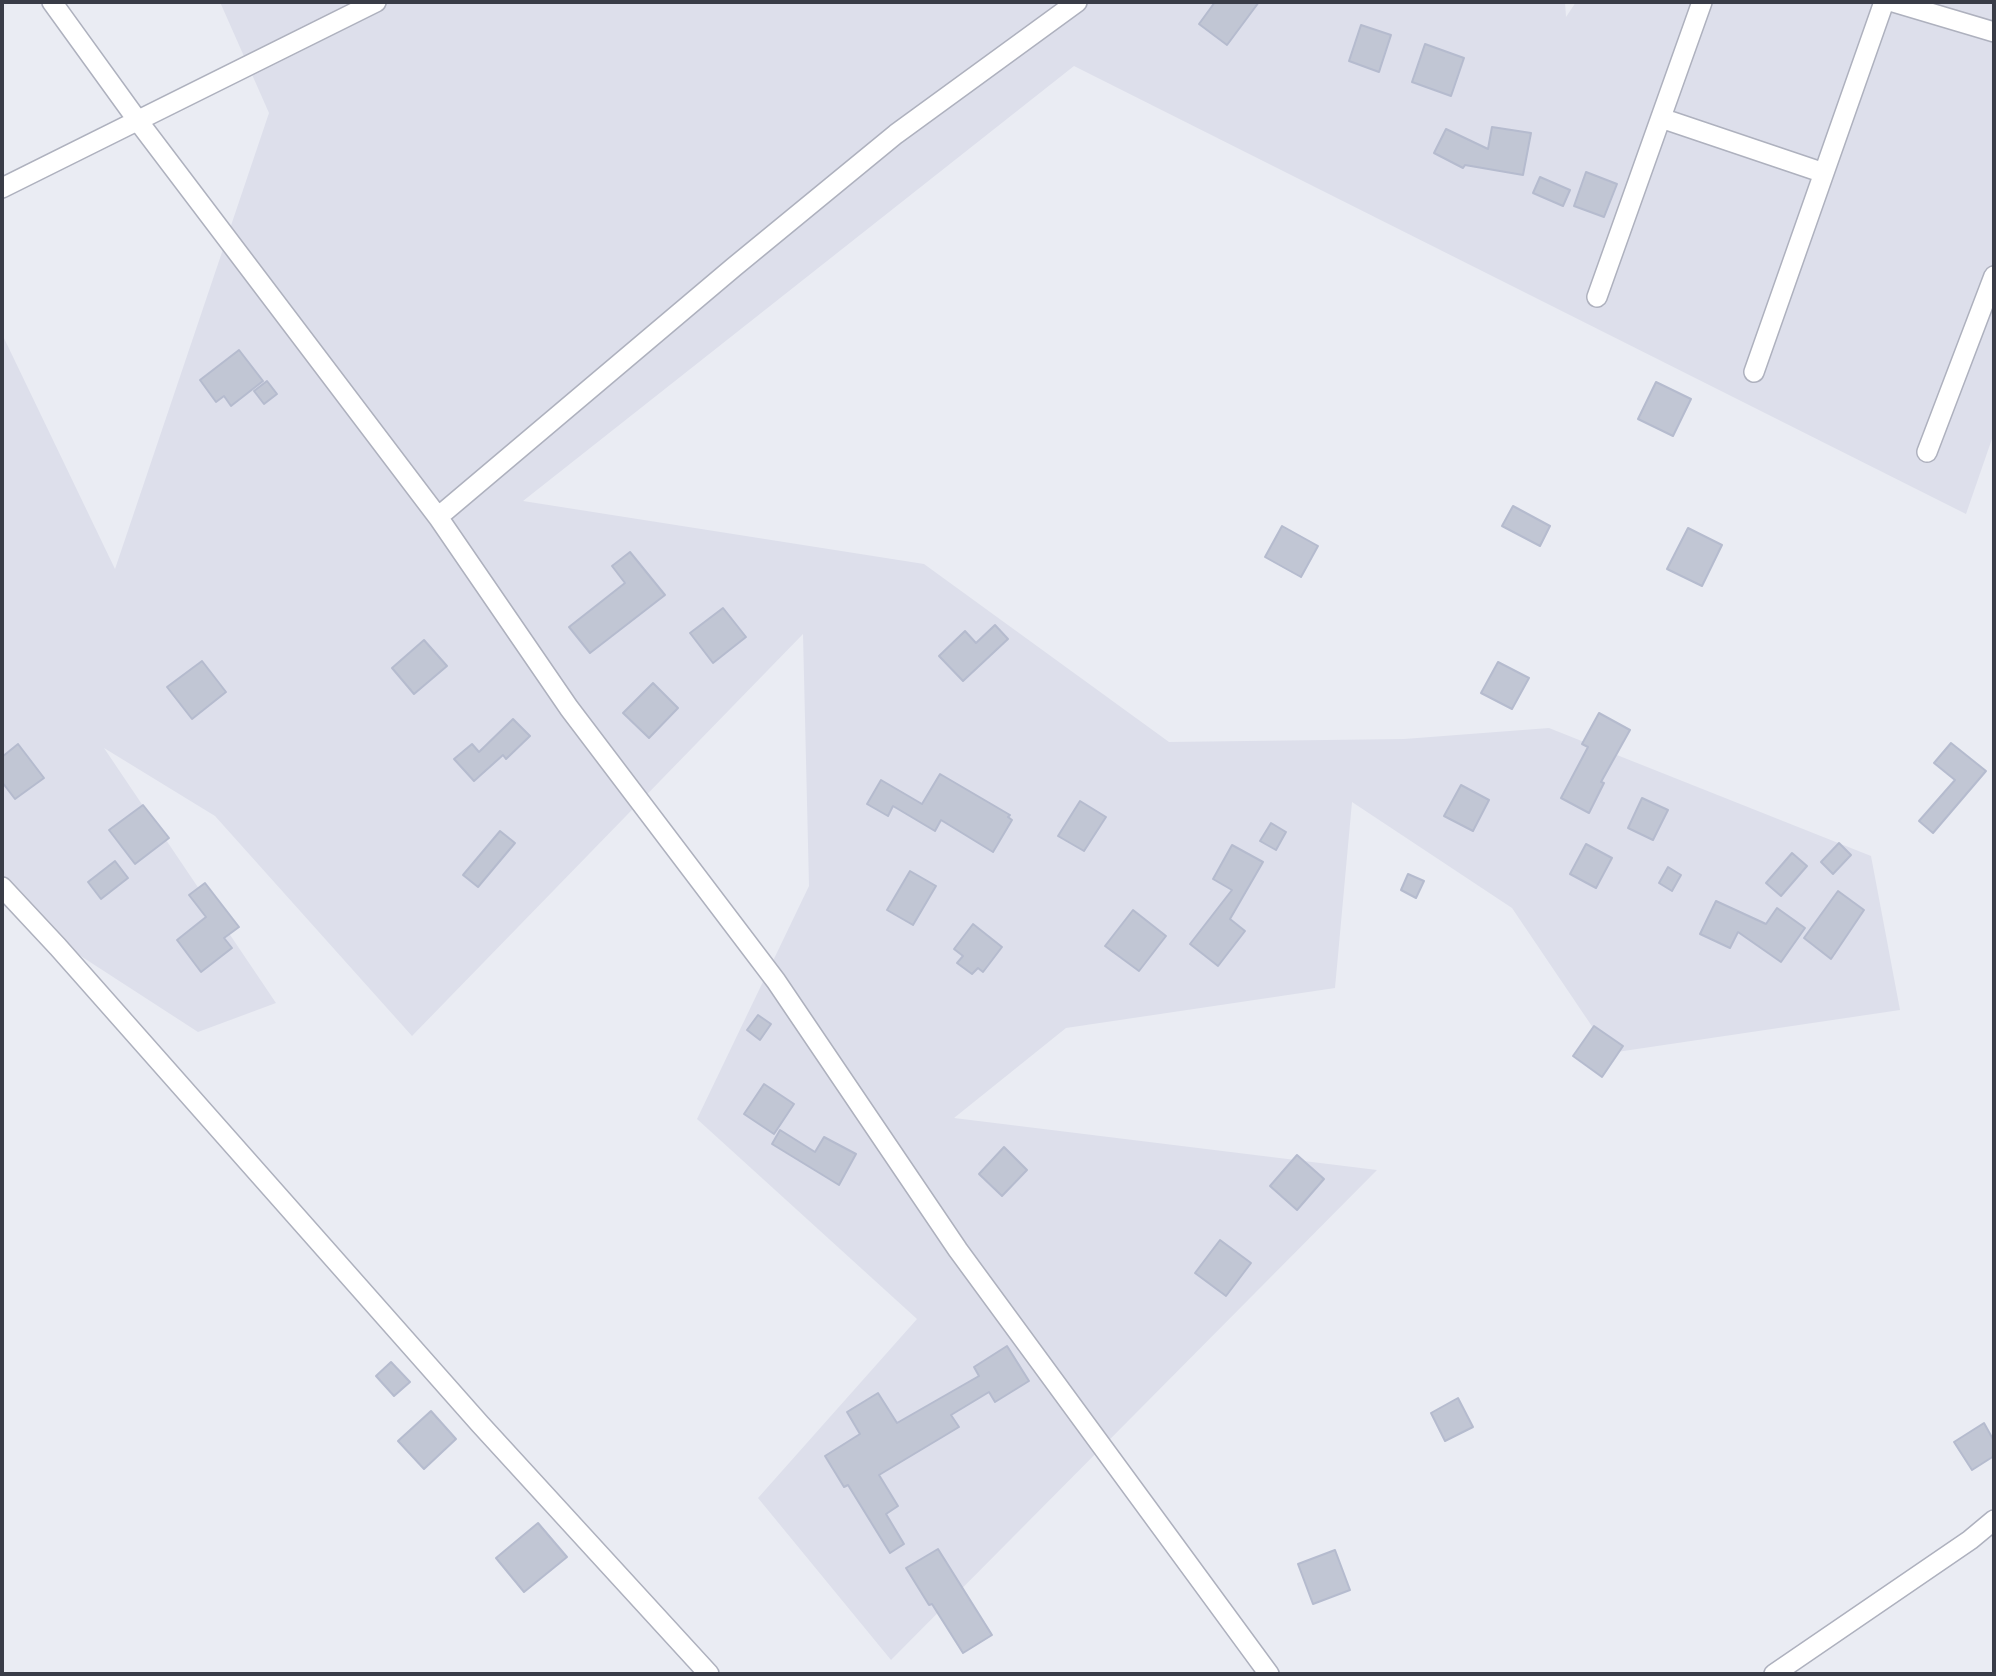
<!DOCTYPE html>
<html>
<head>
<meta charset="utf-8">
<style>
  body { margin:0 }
  #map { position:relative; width:1996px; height:1676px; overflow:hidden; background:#eaecf3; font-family:Cabin,sans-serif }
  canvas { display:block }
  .frame { position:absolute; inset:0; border:4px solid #393c47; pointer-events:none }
</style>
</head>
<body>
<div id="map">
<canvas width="1996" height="1676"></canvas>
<div class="frame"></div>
</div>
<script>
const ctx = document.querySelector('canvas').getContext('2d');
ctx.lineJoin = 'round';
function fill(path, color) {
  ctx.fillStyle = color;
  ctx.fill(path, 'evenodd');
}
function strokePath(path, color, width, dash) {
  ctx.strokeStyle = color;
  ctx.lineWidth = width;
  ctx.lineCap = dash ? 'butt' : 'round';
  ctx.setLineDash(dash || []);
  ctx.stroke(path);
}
fill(new Path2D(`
  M220 2H1565L1566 17 1576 2H1994V433L1966 514 1074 66 523 501 924 564 1169 742 1404 739 1549 728 1871 856 1900 1010 1610 1053 1512 908 1352 802 1335 988 1066 1028 954 1118 1377 1170 891 1660 758 1498 917 1319 697 1119 809 886 803 634 412 1036 215 816 104 748 276 1003 198 1032 2 905V334L115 569 269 113Z`), '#dddfeb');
const building = new Path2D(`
  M1215 2H1259L1227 45 1199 24Z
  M1361 25 1391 35 1379 72 1349 61Z
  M1425 44 1464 58 1451 96 1412 82Z
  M1492 127 1531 133 1523 175 1465 165 1463 168 1434 153 1446 129 1488 149Z
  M1586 172 1617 184 1604 217 1574 206Z
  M1540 177 1570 190 1563 206 1533 193Z
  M239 350 263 381 231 406 224 396 216 402 200 380Z
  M267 381 277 394 264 404 254 391Z
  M1656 382 1691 399 1673 436 1638 419Z
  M1513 506 1550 526 1540 546 1502 526Z
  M1282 526 1318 546 1301 577 1265 557Z
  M1688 528 1722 545 1702 586 1667 569Z
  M630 552 665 595 590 653 569 627 625 583 612 566Z
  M723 608 746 637 713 663 690 633Z
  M995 625 1008 639 963 681 939 656 965 631 976 643Z
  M424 640 447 666 414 694 392 668Z
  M202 661 226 692 192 719 167 687Z
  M1498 662 1529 678 1512 709 1481 693Z
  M653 683 678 708 649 738 623 713Z
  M1599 713 1630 730 1601 782 1604 783 1589 813 1561 798 1588 747 1582 744Z
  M513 719 530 736 506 759 503 755 474 781 454 759 472 744 479 752Z
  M1951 743 1986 771 1933 833 1919 821 1955 780 1934 763Z
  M18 744 44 778 15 799 2 782V757Z
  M940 774 1010 815 1008 817 1012 820 993 852 941 820 935 831 893 806 888 816 867 804 881 780 922 804Z
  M1461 785 1489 800 1473 831 1444 816Z
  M1642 798 1668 810 1653 840 1628 828Z
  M1080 801 1106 817 1084 851 1058 836Z
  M143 805 169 838 135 864 109 830Z
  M1271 823 1286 832 1276 850 1260 841Z
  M500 831 515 843 478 887 463 875Z
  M1839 843 1851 855 1833 874 1821 862Z
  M1586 844 1612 858 1596 888 1570 874Z
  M1232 845 1263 862 1230 919 1245 931 1218 966 1190 944 1232 890 1213 879Z
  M1792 853 1807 866 1781 896 1766 883Z
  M115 861 128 878 101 899 88 882Z
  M1668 867 1681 875 1672 891 1659 883Z
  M910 871 936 886 913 925 887 910Z
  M1408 874 1424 881 1416 898 1401 890Z
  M205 883 239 927 224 938 232 948 201 972 177 940 206 917 189 895Z
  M1838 891 1864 910 1831 959 1804 938Z
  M1716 901 1766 924 1777 908 1805 928 1781 962 1738 932 1730 948 1700 934Z
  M1133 910 1166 936 1139 971 1105 946Z
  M973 924 1002 947 983 972 978 968 972 974 957 963 963 956 954 949Z
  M758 1015 771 1024 760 1040 747 1030Z
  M1594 1026 1623 1046 1602 1077 1573 1056Z
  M764 1084 794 1104 774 1134 744 1114Z
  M780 1130 815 1152 824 1137 856 1154 839 1185 772 1144Z
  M1004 1147 1027 1170 1002 1196 979 1174Z
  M1297 1155 1324 1179 1297 1210 1270 1186Z
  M1220 1240 1251 1263 1226 1296 1195 1273Z
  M1007 1346 1029 1381 995 1402 989 1392 951 1415 959 1427 879 1475 898 1506 886 1514 904 1544 890 1553 848 1485 844 1487 825 1456 860 1434 847 1412 878 1393 897 1423 979 1376 974 1367Z
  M391 1362 410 1382 394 1396 376 1376Z
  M1458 1398 1473 1427 1445 1441 1431 1413Z
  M431 1411 456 1439 424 1469 398 1441Z
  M1984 1423 1994 1441V1456L1972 1470 1954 1442Z
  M538 1523 567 1557 524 1592 496 1558Z
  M938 1549 992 1635 963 1653 932 1604 929 1605 906 1568Z
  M1335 1550 1350 1590 1313 1604 1298 1564Z`);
fill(building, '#c1c6d4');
strokePath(building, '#b5bbce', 2);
const street = new Path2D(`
  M52 2 138 121 438 517 569 708 776 981 958 1250 1269 1674
  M1893 2 1994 32
  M1661 118 1824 173
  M2 188 376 2
  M1597 297 1702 2
  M1754 372 1884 2
  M1927 452 1994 276
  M438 517 734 267 896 134 1077 2
  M2 887 58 947 480 1424 709 1674
  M1774 1674 1970 1540 1994 1520`);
strokePath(street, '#aeb1be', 22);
strokePath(street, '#fff', 19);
</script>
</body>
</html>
